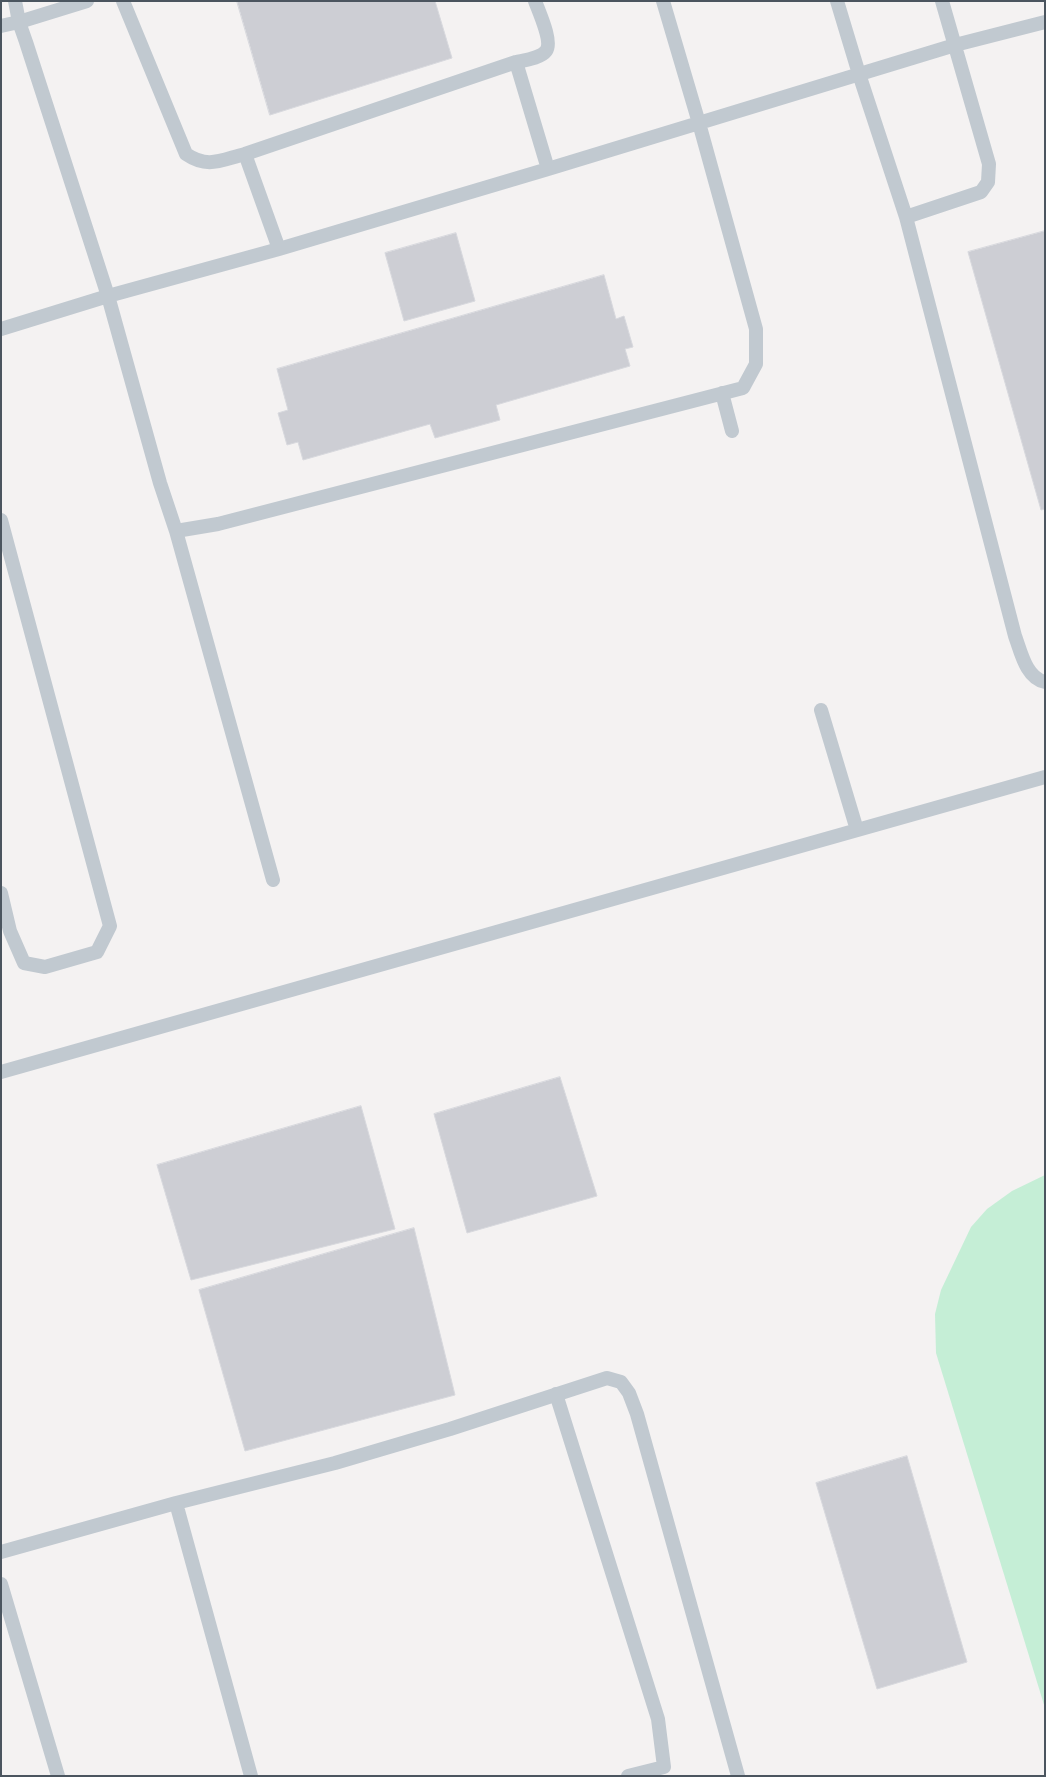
<!DOCTYPE html>
<html>
<head>
<meta charset="utf-8">
<style>
  body { margin:0 }
  #map { position:relative; width:1046px; height:1777px; overflow:hidden; background:#f4f2f2; font-family:Raleway,sans-serif }
  canvas { display:block }
  .frame { position:absolute; inset:0; border:2px solid #4b555f; pointer-events:none }
</style>
</head>
<body>
<div id="map">
<canvas width="1046" height="1777"></canvas>
<div class="frame"></div>
</div>
<script>
const ctx = document.querySelector('canvas').getContext('2d');
ctx.lineJoin = 'round';
function fill(path, color) {
  ctx.fillStyle = color;
  ctx.fill(path, 'evenodd');
}
function strokePath(path, color, width, dash) {
  ctx.strokeStyle = color;
  ctx.lineWidth = width;
  ctx.lineCap = dash ? 'butt' : 'round';
  ctx.setLineDash(dash || []);
  ctx.stroke(path);
}
fill(new Path2D(`
  M1045 1175V1708L936 1353 935 1314 941 1290 971 1227 987 1209 1012 1191Z`), '#c5eed6');
const building = new Path2D(`
  M237 1H435L452 58 270 115Z
  M1045 231V509L1041 510 968 252Z
  M456 233 475 301 404 321 385 253Z
  M604 275 616 319 624 316 633 347 625 349 630 366 496 405 500 420 435 438 430 424 303 460 298 442 287 445 278 413 288 410 277 369Z
  M560 1077 597 1196 467 1233 434 1114Z
  M361 1106 395 1229 191 1280 157 1165Z
  M414 1228 455 1395 245 1451 199 1290Z
  M907 1456 967 1662 877 1689 816 1483Z`);
fill(building, '#cdced4');
strokePath(building, '#d7d8dd', 1);
strokePath(new Path2D(`
  M15 1 19 22 87 1
  M123 1 186 154C208 169 221 160 245 154
  M837 1 859 74 906 217 1015 636C1021 652 1026 678 1045 682
  M1 26 19 22 26 42 108 296 160 483 176 531 218 524 743 388 756 364V329L699 123 663 1
  M516 62C525 60 541 58 546 51 553 42 539 12 535 1
  M906 217 981 192 988 182 989 164 942 1
  M279 249 245 154 516 62 548 169
  M1 329 108 296 279 249 548 169 955 45 1045 22
  M722 393 732 431
  M1 520 110 926 97 952 45 967 24 963 10 931 1 893
  M176 531 273 880
  M821 710 857 830
  M1 1072 1045 777
  M556 1394 658 1719 664 1767 628 1776
  M176 1503 251 1776
  M1 1552 176 1503 335 1463 450 1429 607 1378 621 1382 629 1393 637 1414 738 1776
  M1 1584 58 1776`), '#c1c9d0', 14);
</script>
</body>
</html>
